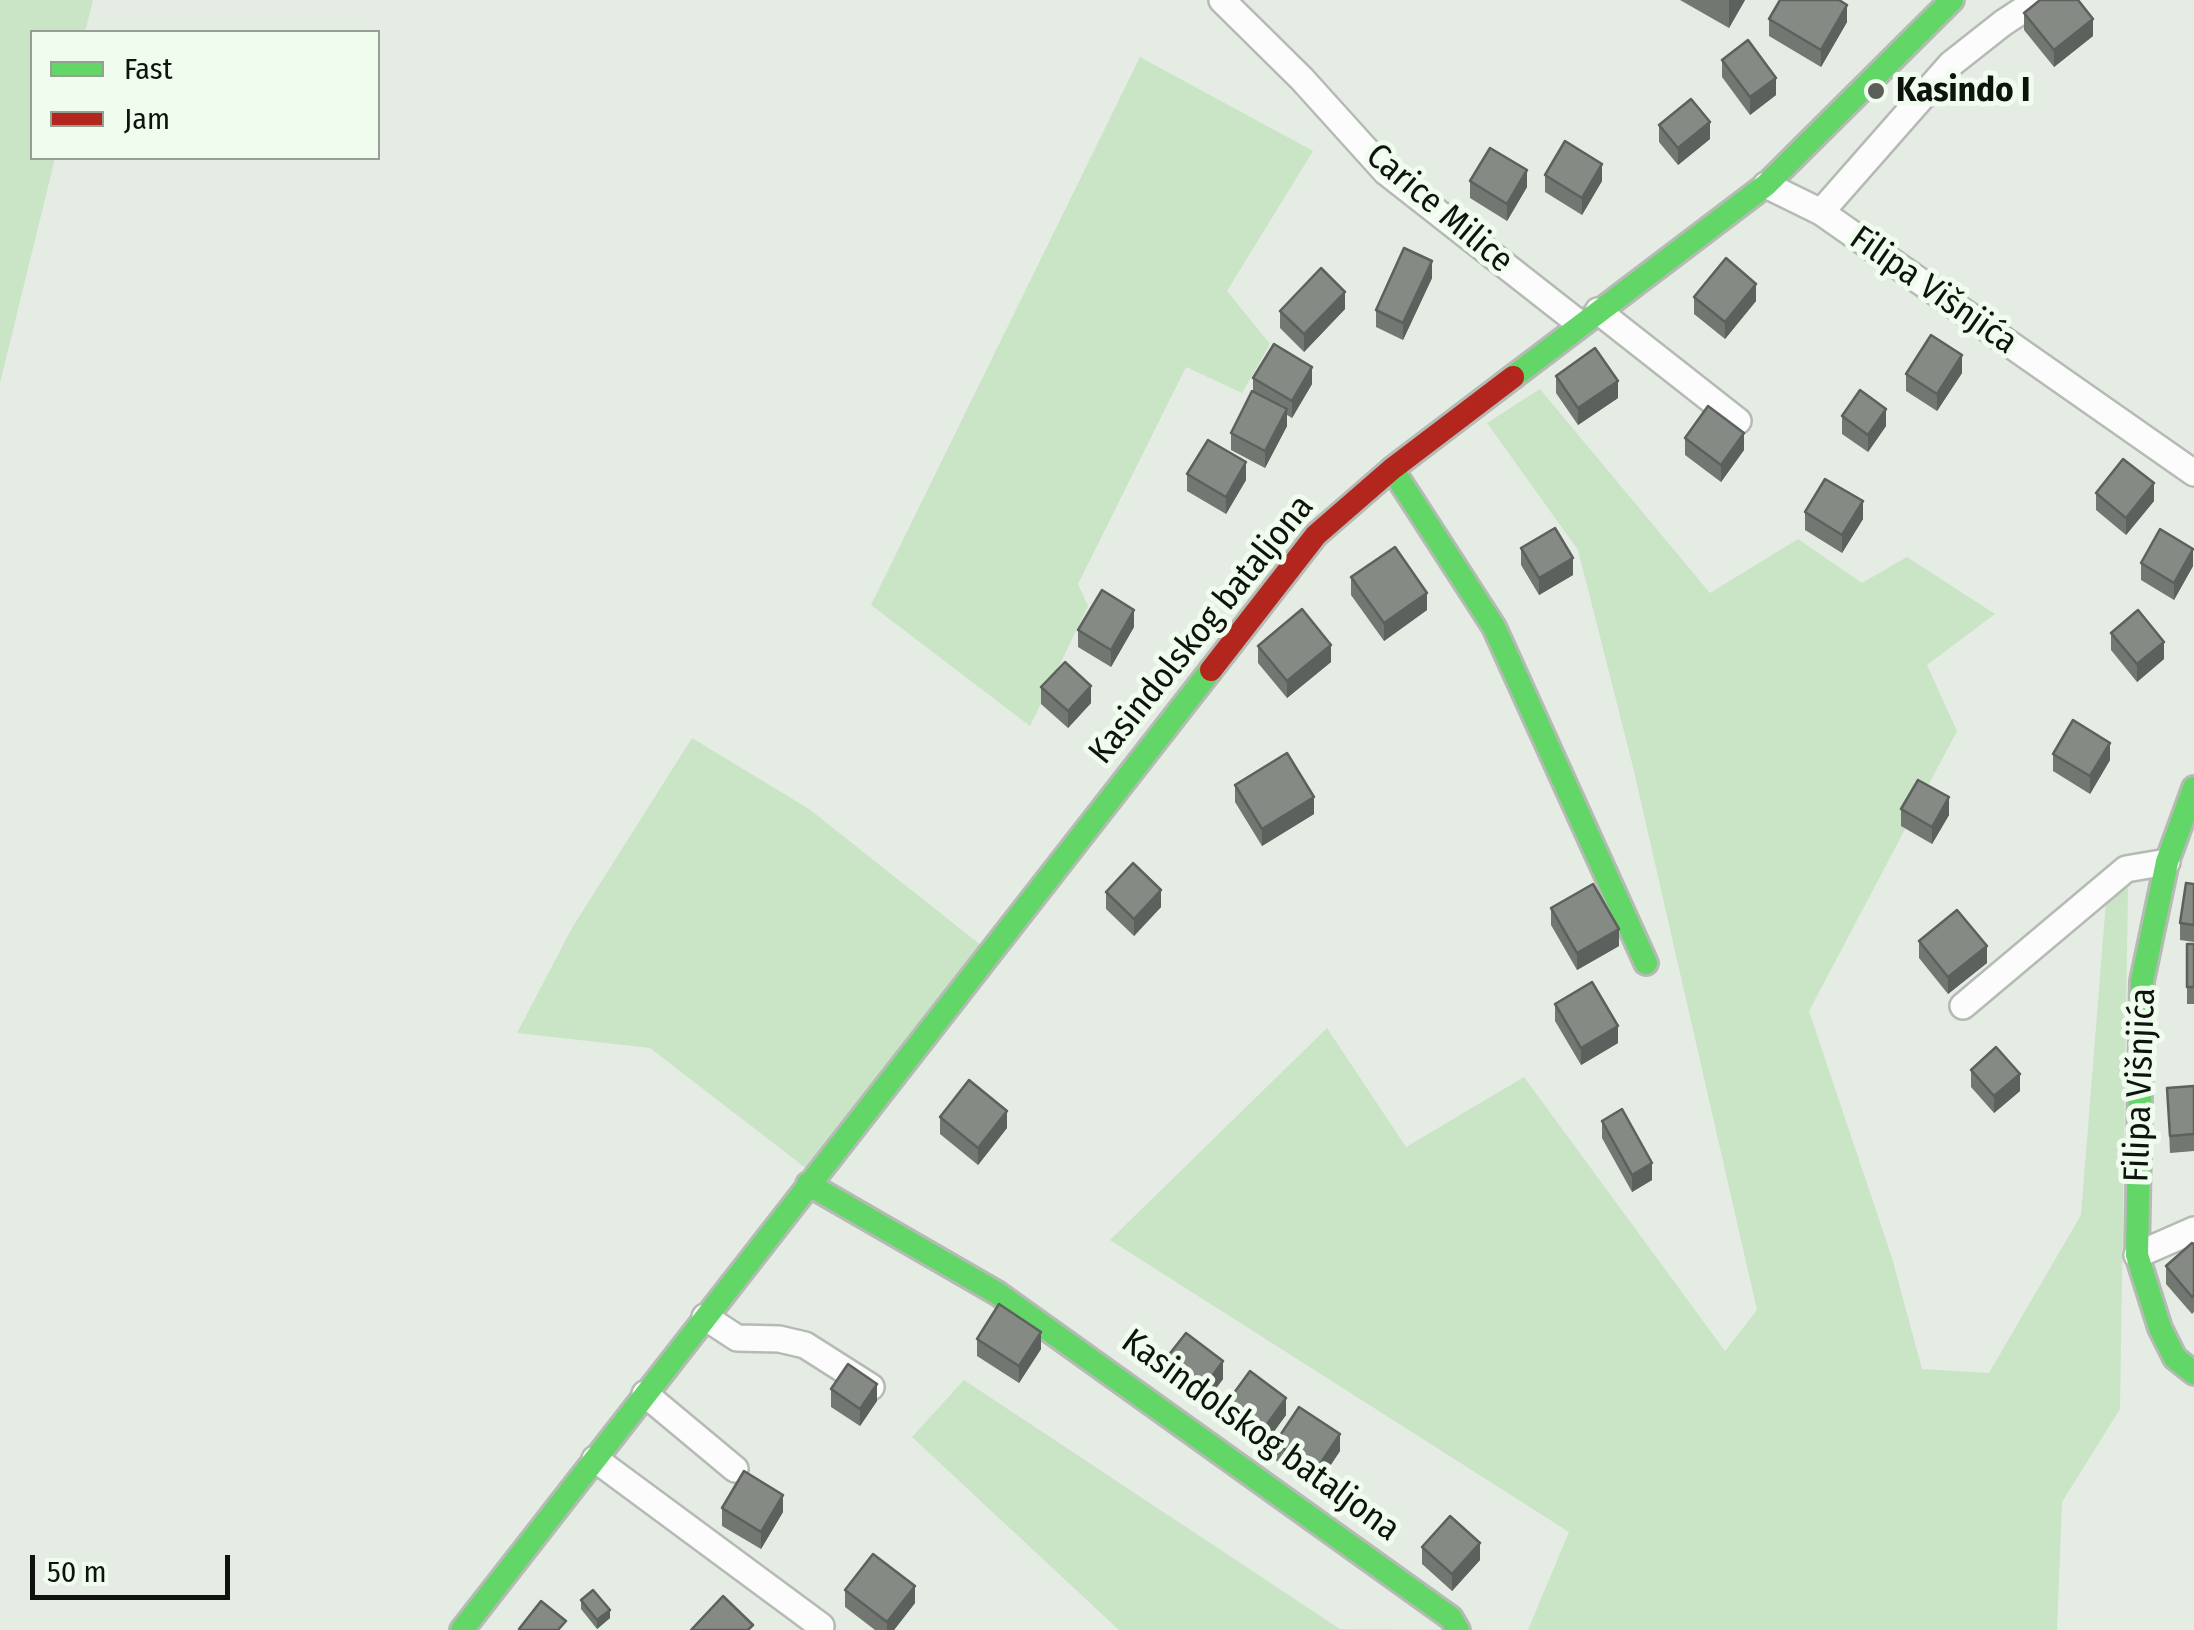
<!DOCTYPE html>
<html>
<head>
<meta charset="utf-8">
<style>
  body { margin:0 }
  #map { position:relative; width:2194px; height:1630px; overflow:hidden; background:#e5ece4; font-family:"Fira Sans Condensed",sans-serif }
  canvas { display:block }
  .legend { position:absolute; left:30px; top:30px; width:350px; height:130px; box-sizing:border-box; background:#f0fdee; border:2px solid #969f94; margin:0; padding:12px 18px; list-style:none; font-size:30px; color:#0f130e }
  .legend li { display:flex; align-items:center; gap:20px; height:50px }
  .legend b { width:50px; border:2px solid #969f94 }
  .scale { position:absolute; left:30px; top:1555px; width:200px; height:45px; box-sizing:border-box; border:5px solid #0f130e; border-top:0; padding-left:12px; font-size:30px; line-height:35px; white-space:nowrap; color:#0f130e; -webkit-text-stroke:8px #f0fdee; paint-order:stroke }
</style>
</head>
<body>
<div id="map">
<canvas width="2194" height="1630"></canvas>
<ul class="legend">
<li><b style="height:12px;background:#63d668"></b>Fast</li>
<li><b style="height:12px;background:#b3261e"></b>Jam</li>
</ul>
<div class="scale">50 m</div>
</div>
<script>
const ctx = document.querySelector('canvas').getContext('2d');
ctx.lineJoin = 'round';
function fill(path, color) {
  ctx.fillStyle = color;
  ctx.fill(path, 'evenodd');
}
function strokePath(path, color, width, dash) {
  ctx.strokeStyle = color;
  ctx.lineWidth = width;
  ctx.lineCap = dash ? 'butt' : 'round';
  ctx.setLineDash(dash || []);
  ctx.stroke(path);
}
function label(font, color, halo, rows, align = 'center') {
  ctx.font = font + ' "Fira Sans Condensed",sans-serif';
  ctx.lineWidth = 10;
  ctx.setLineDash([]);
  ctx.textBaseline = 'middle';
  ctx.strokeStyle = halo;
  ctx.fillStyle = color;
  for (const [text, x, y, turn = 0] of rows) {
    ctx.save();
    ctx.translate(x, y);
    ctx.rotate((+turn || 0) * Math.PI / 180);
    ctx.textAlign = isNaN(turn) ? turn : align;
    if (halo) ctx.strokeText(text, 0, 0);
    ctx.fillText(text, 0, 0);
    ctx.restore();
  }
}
fill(new Path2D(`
  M0 0H93L85 32H32V158H55L0 383Z
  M1140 57 1313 151 1227 291 1270 344 1242 393 1186 367 1078 584 1088 606 1030 726 871 605Z
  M1540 389 1710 593 1798 539 1862 583 1907 557 1995 614 1927 665 1957 731 1809 1011 1892 1258 1922 1369 1989 1373 2081 1215 2107 889 2128 888 2120 1409 2062 1502 2057 1630H1528L1569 1532 1110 1240 1327 1028 1406 1147 1524 1077 1725 1351 1757 1310 1633 767 1578 550 1487 423Z
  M692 738 809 809 982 946 807 1169 650 1048 517 1033 572 928Z
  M964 1380 1340 1629 1499 1630H1119L912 1437Z`), '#c9e5c6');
const street = new Path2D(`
  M1222 0 1302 79 1386 172 1580 324
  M1766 185 1821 212 2194 473
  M1821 212 1951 64 2003 23 2038 0
  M1598 311 1738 421
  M1963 1006 2126 869 2167 862
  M2137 1255 2194 1230
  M705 1317 737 1338 779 1339 805 1345 871 1387
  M645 1394 735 1469
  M595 1459 821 1626`);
const fast = new Path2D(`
  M1513 377 1766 185 1952 0
  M1392 469 1494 627 1646 963
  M2194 788 2167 862 2142 981 2137 1255 2160 1328 2175 1358 2194 1373
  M808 1184 997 1293 1451 1618 1458 1630
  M462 1630 1211 670`);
const jam = new Path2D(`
  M1211 670 1316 535 1392 469 1513 377`);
strokePath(street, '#b5bab4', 30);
strokePath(fast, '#b5bab4', 28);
strokePath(jam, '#b5bab4', 28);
strokePath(street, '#fbfcfb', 25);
strokePath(fast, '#63d668', 22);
strokePath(jam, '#b3261e', 22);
fill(new Path2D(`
  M1680 0H1745L1729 28Z
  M2024 13 2093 36 2054 67 2024 30Z
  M1769 19 1847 22 1821 67 1769 36Z
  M1722 60 1776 95 1750 115 1722 77Z
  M1659 125 1710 139 1678 165 1659 142Z
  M1545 175 1602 181 1582 215 1545 192Z
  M1470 181 1527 187 1507 221 1470 198Z
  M1432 278 1403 340 1376 327V310Z
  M1694 297 1756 301 1725 339 1694 314Z
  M1345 309 1304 352 1280 328V311Z
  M1962 373 1937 411 1906 391V374Z
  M1556 376 1618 398 1578 425 1556 393Z
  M1253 378 1312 384 1292 418 1287 415V426L1265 468 1231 450V433L1253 392Z
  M1842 416 1886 426 1868 452 1842 434Z
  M1685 438 1744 450 1721 482 1685 455Z
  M1187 474 1246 480 1226 514 1187 491Z
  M2096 493 2154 501 2126 535 2096 510Z
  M1805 512 1863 519 1842 553 1805 530Z
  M1521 548 1573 575 1539 595 1521 565Z
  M2141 563 2193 566 2174 600 2141 580Z
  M1351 577 1427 610 1384 641 1351 595Z
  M1134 627 1111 667 1078 647V630Z
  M2111 633 2164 659 2137 682 2111 650Z
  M1258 646 1331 662 1287 698 1258 663Z
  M1041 687 1091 703 1068 728 1041 704Z
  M2053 754 2110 760 2090 794 2053 771Z
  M1235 785 1314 814 1262 846 1235 802Z
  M1901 809 1949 815 1932 844 1901 826Z
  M2194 884V942L2180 940V923Z
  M1106 892 1161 907 1134 936 1106 909Z
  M1551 908 1619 946 1577 970 1551 925Z
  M1919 941 1987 963 1948 994 1919 958Z
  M2187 944H2194V1004H2187Z
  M1555 1004 1618 1043 1581 1065 1555 1021Z
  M1971 1070 2020 1091 1994 1113 1971 1087Z
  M2194 1086V1151L2170 1153 2167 1088Z
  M940 1117 1007 1128 978 1165 940 1134Z
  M1602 1121 1652 1180 1632 1192 1602 1138Z
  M2194 1244V1312L2192 1314 2166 1284V1266Z
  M977 1339 1041 1349 1019 1383 977 1356Z
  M1164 1361 1223 1379 1202 1407 1164 1378Z
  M831 1389 877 1401 860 1426 831 1407Z
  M1226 1404 1286 1415 1262 1448 1226 1421Z
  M1275 1443 1340 1451 1316 1487 1275 1460Z
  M722 1508 783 1512 761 1549 722 1526Z
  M1422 1547 1480 1560 1452 1591 1422 1564Z
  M845 1590 915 1603 894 1630H875L845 1607Z
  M581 1600 610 1618 597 1629 581 1609Z`), '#727772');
fill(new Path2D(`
  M1729 0H1745L1729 28Z
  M1847 5V22L1821 67V50Z
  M2093 19V36L2054 67V50Z
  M1776 78V95L1750 115V97Z
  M1710 122V139L1678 165V148Z
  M1602 164V181L1582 215V198Z
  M1527 170V187L1507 221V204Z
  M1432 261V278L1403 340V323Z
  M1756 284V301L1725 339V322Z
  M1345 292V309L1304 352V334Z
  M1962 355V373L1937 411V394Z
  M1312 367V384L1292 418V401Z
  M1618 381V398L1578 425V408Z
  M1287 409V426L1265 468V451Z
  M1886 409V426L1868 452V435Z
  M1744 433V450L1721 482V465Z
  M1246 462V480L1226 514V497Z
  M2154 483V501L2126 535V518Z
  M1863 501V519L1842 553V535Z
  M2193 549V566L2174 600V583Z
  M1573 558V575L1539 595V578Z
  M1427 593V610L1384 641V623Z
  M1134 610V627L1111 667V650Z
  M2164 642V659L2137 682V664Z
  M1331 645V662L1287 698V681Z
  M1091 686V703L1068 728V711Z
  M2110 743V760L2090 794V776Z
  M1314 797V814L1262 846V829Z
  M1949 797V815L1932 844V827Z
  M1161 890V907L1134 936V919Z
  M1619 929V946L1577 970V953Z
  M1987 946V963L1948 994V977Z
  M1618 1026V1043L1581 1065V1048Z
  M2020 1074V1091L1994 1113V1096Z
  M1007 1111V1128L978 1165V1148Z
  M1652 1163V1180L1632 1192V1175Z
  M1041 1332V1349L1019 1383V1366Z
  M1223 1361V1379L1202 1407V1390Z
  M877 1384V1401L860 1426V1409Z
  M1286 1398V1415L1262 1448V1431Z
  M1340 1434V1451L1316 1487V1470Z
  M783 1495V1512L761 1549V1532Z
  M1480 1543V1560L1452 1591V1574Z
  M915 1586V1603L894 1630H887V1622Z
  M610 1610V1618L597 1629V1620Z`), '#5d615d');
const building = new Path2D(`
  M1780 0H1839L1847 5 1821 50 1769 19Z
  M2040 0H2078L2093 19 2054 50 2024 13Z
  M1748 40 1776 78 1750 97 1722 60Z
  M1691 99 1710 122 1678 148 1659 125Z
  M1565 141 1602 164 1582 198 1545 175Z
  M1490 148 1527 170 1507 204 1470 181Z
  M1404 248 1432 261 1403 323 1376 310Z
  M1726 258 1756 284 1725 322 1694 297Z
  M1321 268 1345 292 1304 334 1280 311Z
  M1931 335 1962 355 1937 394 1906 374Z
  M1274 344 1312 367 1292 401 1253 378Z
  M1595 348 1618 381 1578 408 1556 376Z
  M1860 390 1886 409 1868 435 1842 416Z
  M1252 391 1287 409 1265 451 1231 433Z
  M1708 406 1744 433 1721 465 1685 438Z
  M1208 440 1246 462 1226 497 1187 474Z
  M2123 459 2154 483 2126 518 2096 493Z
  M1825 479 1863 501 1842 535 1805 512Z
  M1555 528 1573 558 1539 578 1521 548Z
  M2160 529 2193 549 2174 583 2141 563Z
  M1395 547 1427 593 1384 623 1351 577Z
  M1102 590 1134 610 1111 650 1078 630Z
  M1302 609 1331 645 1287 681 1258 646Z
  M2138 610 2164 642 2137 664 2111 633Z
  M1065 662 1091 686 1068 711 1041 687Z
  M2073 720 2110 743 2090 776 2053 754Z
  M1287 753 1314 797 1262 829 1235 785Z
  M1918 780 1949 797 1932 827 1901 809Z
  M1133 863 1161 890 1134 919 1106 892Z
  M2186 883 2194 884V925L2180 923Z
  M1593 884 1619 929 1577 953 1551 908Z
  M1957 910 1987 946 1948 977 1919 941Z
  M2187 944H2194V987H2187Z
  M1592 982 1618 1026 1581 1048 1555 1004Z
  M1996 1047 2020 1074 1994 1096 1971 1070Z
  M969 1080 1007 1111 978 1148 940 1117Z
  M2194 1086V1134L2170 1136 2167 1088Z
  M1622 1109 1652 1163 1632 1175 1602 1121Z
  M2192 1243 2194 1244V1295L2192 1297 2166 1266Z
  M999 1304 1041 1332 1019 1366 977 1339Z
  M1186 1333 1223 1361 1202 1390 1164 1361Z
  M848 1364 877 1384 860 1409 831 1389Z
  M1250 1371 1286 1398 1262 1431 1226 1404Z
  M1299 1407 1340 1434 1316 1470 1275 1443Z
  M744 1471 783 1495 761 1532 722 1508Z
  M1450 1516 1480 1543 1452 1574 1422 1547Z
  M873 1554 915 1586 887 1622 845 1590Z
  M593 1590 610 1610 597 1620 581 1600Z
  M723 1596 753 1625 748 1630H691Z
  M541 1601 566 1621 558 1630H520L519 1629Z`);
fill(building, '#858a85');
strokePath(building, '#5d615d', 2.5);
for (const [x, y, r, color] of [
  [1876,91,10,"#5a5f59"]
]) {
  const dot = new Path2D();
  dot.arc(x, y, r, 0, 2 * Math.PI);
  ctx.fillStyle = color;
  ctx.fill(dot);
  strokePath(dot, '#f0fdee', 4);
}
label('bold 35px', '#0f130e', '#f0fdee', [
  ["Kasindo I",1896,91]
], 'left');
label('35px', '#0f130e', '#f0fdee', [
  ["Carice Milice",1439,209,40],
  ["Filipa Višnjića",1933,291,35],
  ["Kasindolskog bataljona",1202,630,-51],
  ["Filipa Višnjića",2141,1085,-88],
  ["Kasindolskog bataljona",1260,1436,36]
]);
</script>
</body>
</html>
